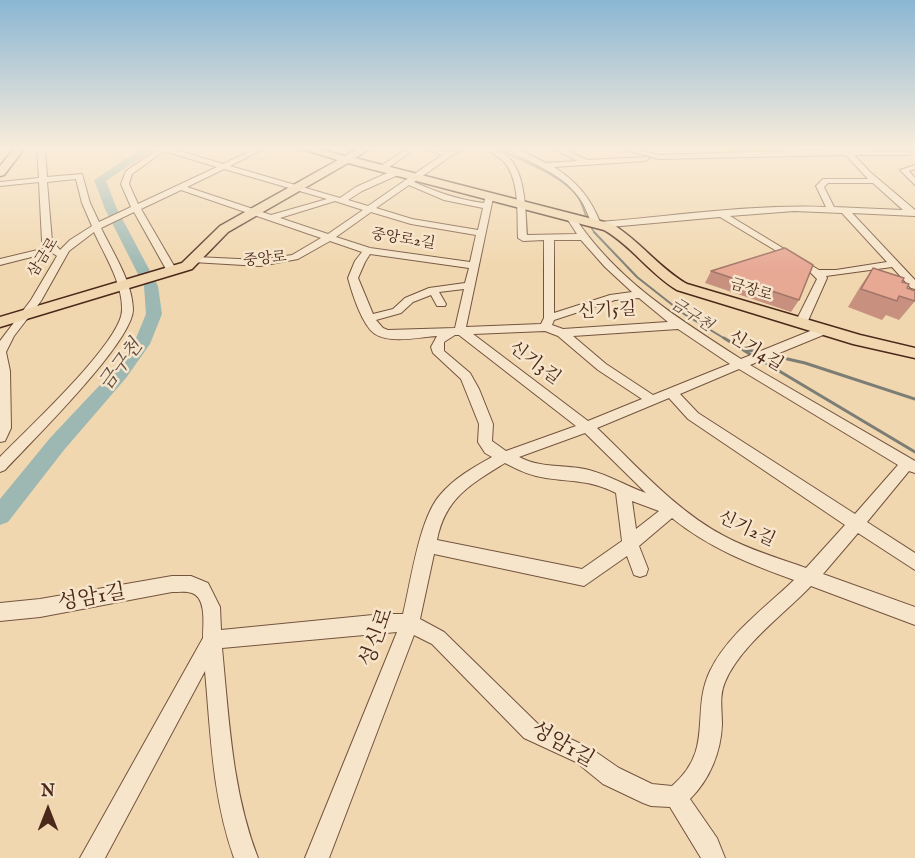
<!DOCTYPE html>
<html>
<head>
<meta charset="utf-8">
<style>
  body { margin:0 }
  #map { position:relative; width:915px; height:858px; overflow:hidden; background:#f1d7af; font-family:"IM FELL English",serif }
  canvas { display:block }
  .north { position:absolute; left:18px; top:780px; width:60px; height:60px; -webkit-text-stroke:4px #f6e5cb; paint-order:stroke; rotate:0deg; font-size:16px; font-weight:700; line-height:24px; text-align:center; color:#4b281a }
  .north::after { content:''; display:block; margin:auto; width:21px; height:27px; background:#4b281a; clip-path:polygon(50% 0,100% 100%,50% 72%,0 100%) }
</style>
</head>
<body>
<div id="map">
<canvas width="915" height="858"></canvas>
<div class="north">N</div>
</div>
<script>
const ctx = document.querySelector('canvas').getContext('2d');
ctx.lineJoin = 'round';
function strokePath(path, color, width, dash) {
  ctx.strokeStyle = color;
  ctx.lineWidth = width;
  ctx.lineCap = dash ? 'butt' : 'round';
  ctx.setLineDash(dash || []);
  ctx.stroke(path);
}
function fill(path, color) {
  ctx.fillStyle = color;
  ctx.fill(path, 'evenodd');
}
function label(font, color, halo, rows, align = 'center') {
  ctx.font = font + ' "IM FELL English","Noto Serif KR",serif';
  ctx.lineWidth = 5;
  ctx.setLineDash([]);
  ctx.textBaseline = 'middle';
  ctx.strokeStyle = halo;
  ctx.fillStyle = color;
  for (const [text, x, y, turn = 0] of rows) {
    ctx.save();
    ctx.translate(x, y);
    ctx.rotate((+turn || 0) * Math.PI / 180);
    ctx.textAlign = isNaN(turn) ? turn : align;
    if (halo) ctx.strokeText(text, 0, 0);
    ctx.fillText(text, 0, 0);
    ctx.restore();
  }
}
strokePath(new Path2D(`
  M499 149C522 161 561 175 577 196 586 208 585 223 596 234`), '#7c7e76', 1.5);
strokePath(new Path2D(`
  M594 232 637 277 684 314 727 340`), '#7c7e76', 2);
strokePath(new Path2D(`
  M724 338 753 356
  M744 349 761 353
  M770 355 805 363 915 399
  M759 359 915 452`), '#7c7e76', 3);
fill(new Path2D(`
  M141 149H154L106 181 117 209 158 286 162 314 150 344 126 378 64 450 8 522 0 525V499L50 438 114 370 134 343 146 314 144 286 105 209 94 180Z`), '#9db8b3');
const minor = new Path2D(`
  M37 149H45L47 177 82 174 90 203 99 222 131 207 121 184 126 171 158 149H173L223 164 254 149H263L230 166 340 198 356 187 392 171H398V175L362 191 348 200 368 206 442 155 425 149 448 152 465 149 451 156 414 182C436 192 459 200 484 203L486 196 493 198 466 327 541 324 544 318V240L523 241 518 238C517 216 520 181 505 163 500 157 492 154 486 149 527 149 525 206 527 235L577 234 566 217 573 215C617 281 676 317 741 359L820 327H828V333L750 365 915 461V473L909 471 867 522 915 553V570L858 533 823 574 915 607V625L811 586C784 614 740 646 725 682 719 695 722 710 722 724 721 752 710 779 690 799L717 838 725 858H701L670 807 651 806 643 803 603 784 576 762 524 738 432 644 414 635 329 858H305L397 632 222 648C229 719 232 791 258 858H234C212 795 211 736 205 671L105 858H80L203 638C203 626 207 598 192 593 186 591 178 592 172 592L40 617 0 621V603L40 599 172 576H191L208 583 220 607 221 630 383 614H403C411 582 419 519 440 495 454 478 474 467 492 457L485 453 478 442 479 424 461 379 433 353 431 347 437 336C420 337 391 344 375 334 362 325 352 293 348 278L355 261 362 252 330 241 298 259 260 266 193 262 191 260 196 257 260 260 292 255 321 238 181 190 141 209 177 271 176 273H168L167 271 134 212 101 228C113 253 132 281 133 309 134 341 30 443 5 470L0 472V457C25 431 122 342 122 310 123 284 105 256 94 232L69 251 41 301 14 336 6 352 10 371 11 428 5 441 0 442V341L31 300 57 256 51 252 0 265V259L46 248 42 241 39 182 0 186V182L39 178ZM164 151 217 167 138 204 129 184 132 174ZM224 169 327 199 271 215 187 187ZM76 179 82 203 92 226 70 240 60 250 52 241 47 182ZM409 185 444 200 483 208 478 230 412 219 376 208ZM335 201 363 210 328 234 280 218ZM371 212 411 224 476 235 470 262 370 248 336 237ZM554 240H581L605 267 632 292 610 295 554 313ZM370 254 469 268 465 283 429 288 405 298 393 309 373 314 358 278 365 262ZM464 289 455 328 388 330 383 328 376 320 401 313 413 302 431 295 437 306H445L446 304 439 292ZM639 298 668 322 563 329 552 325 554 320 615 300ZM678 329 730 364 653 395 606 364 573 336ZM545 331 558 336 598 370 642 399 588 421 473 334ZM455 335H459L576 426 506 451 492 441 493 424 479 389 470 373 444 351V342ZM739 369 898 465 855 514 698 413 680 394ZM669 398 688 419 845 525 806 568C778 558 750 550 724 536 675 510 637 466 597 428ZM585 433 646 493C626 486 609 475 589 470 565 464 542 469 519 457ZM505 463C518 470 531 476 546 478 572 482 591 480 616 493L622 541 582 569 437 540C445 498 471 484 505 463ZM632 501 659 511 636 529ZM672 518C709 548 750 564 794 580 765 608 728 634 710 671 690 713 715 749 672 786L652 784 619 768 590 748 538 724 444 632 420 619 434 554 584 586 627 556 634 575 640 577 646 575 648 569 639 546Z
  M407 149H416L383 171 376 169Z
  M508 149H518L546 163 577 161 554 149H563L587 160 648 157 649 159 645 161 554 167C576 181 590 197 600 222 675 216 751 204 826 207L816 186 823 179H868L846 155 659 159 622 149H635L659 155 806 150 910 151V155H854L870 172 915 210V216L852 213 915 280V289L911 288 892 267 826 276 827 278 807 323 805 325H797L795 323 817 279 808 270 720 217 599 228 593 226C588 216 585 205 578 196 560 172 532 165 508 149ZM828 183H873L903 210 834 207 824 187ZM794 211 842 213 887 262 836 270H819L730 216Z
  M915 165V169L909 171 915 178V185L900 170Z`);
const major = new Path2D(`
  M14 149H24L4 175 0 176V166Z
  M302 149H319L345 156 357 149H369L355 158 612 224C640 241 659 268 687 284L860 335 915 348V358L853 344 677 290C649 273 632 246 604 230L348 163 228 232 192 269 0 327V317L182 263 220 226 338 160Z`);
strokePath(minor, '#74543f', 2);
strokePath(major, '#4b281a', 3);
fill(minor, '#f6e5cb');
fill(major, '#f1d7af');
fill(new Path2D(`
  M873 268 902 282 915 301 899 320 886 315 882 320 848 307 860 287Z
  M711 271 799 300 791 312 705 283Z`), '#c7907f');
const building = new Path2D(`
  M785 248 813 265 799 300 711 271Z
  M873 268 904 278 902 282 909 284 907 288 915 291V301L899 296 897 301 861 289Z`);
fill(building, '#e7a894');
strokePath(building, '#a27668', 1.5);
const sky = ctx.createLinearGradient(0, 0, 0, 269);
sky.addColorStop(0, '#8ab6d3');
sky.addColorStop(0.55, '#f9eddb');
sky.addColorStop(1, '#f9eddb00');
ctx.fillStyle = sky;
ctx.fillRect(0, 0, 915, 269);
label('15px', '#4b281a', '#f6e5cb', [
  ["중앙로2길",403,240,9],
  ["삼금로",44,258,-58],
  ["중앙로",265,260,-6],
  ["금장로",751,291,17]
]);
label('italic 16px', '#604c40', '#f6e5cb', [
  ["금구천",691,316,33]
]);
label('18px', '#4b281a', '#f6e5cb', [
  ["신기5길",607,312,-3],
  ["신기4길",755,352,32],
  ["신기3길",534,364,37],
  ["신기2길",746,530,25]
]);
label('italic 20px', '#604c40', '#f6e5cb', [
  ["금구천",122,366,-53]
]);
label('21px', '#4b281a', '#f6e5cb', [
  ["성암1길",92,599,-10],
  ["성신로",378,638,-70],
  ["성암1길",562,746,30]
]);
</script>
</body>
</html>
